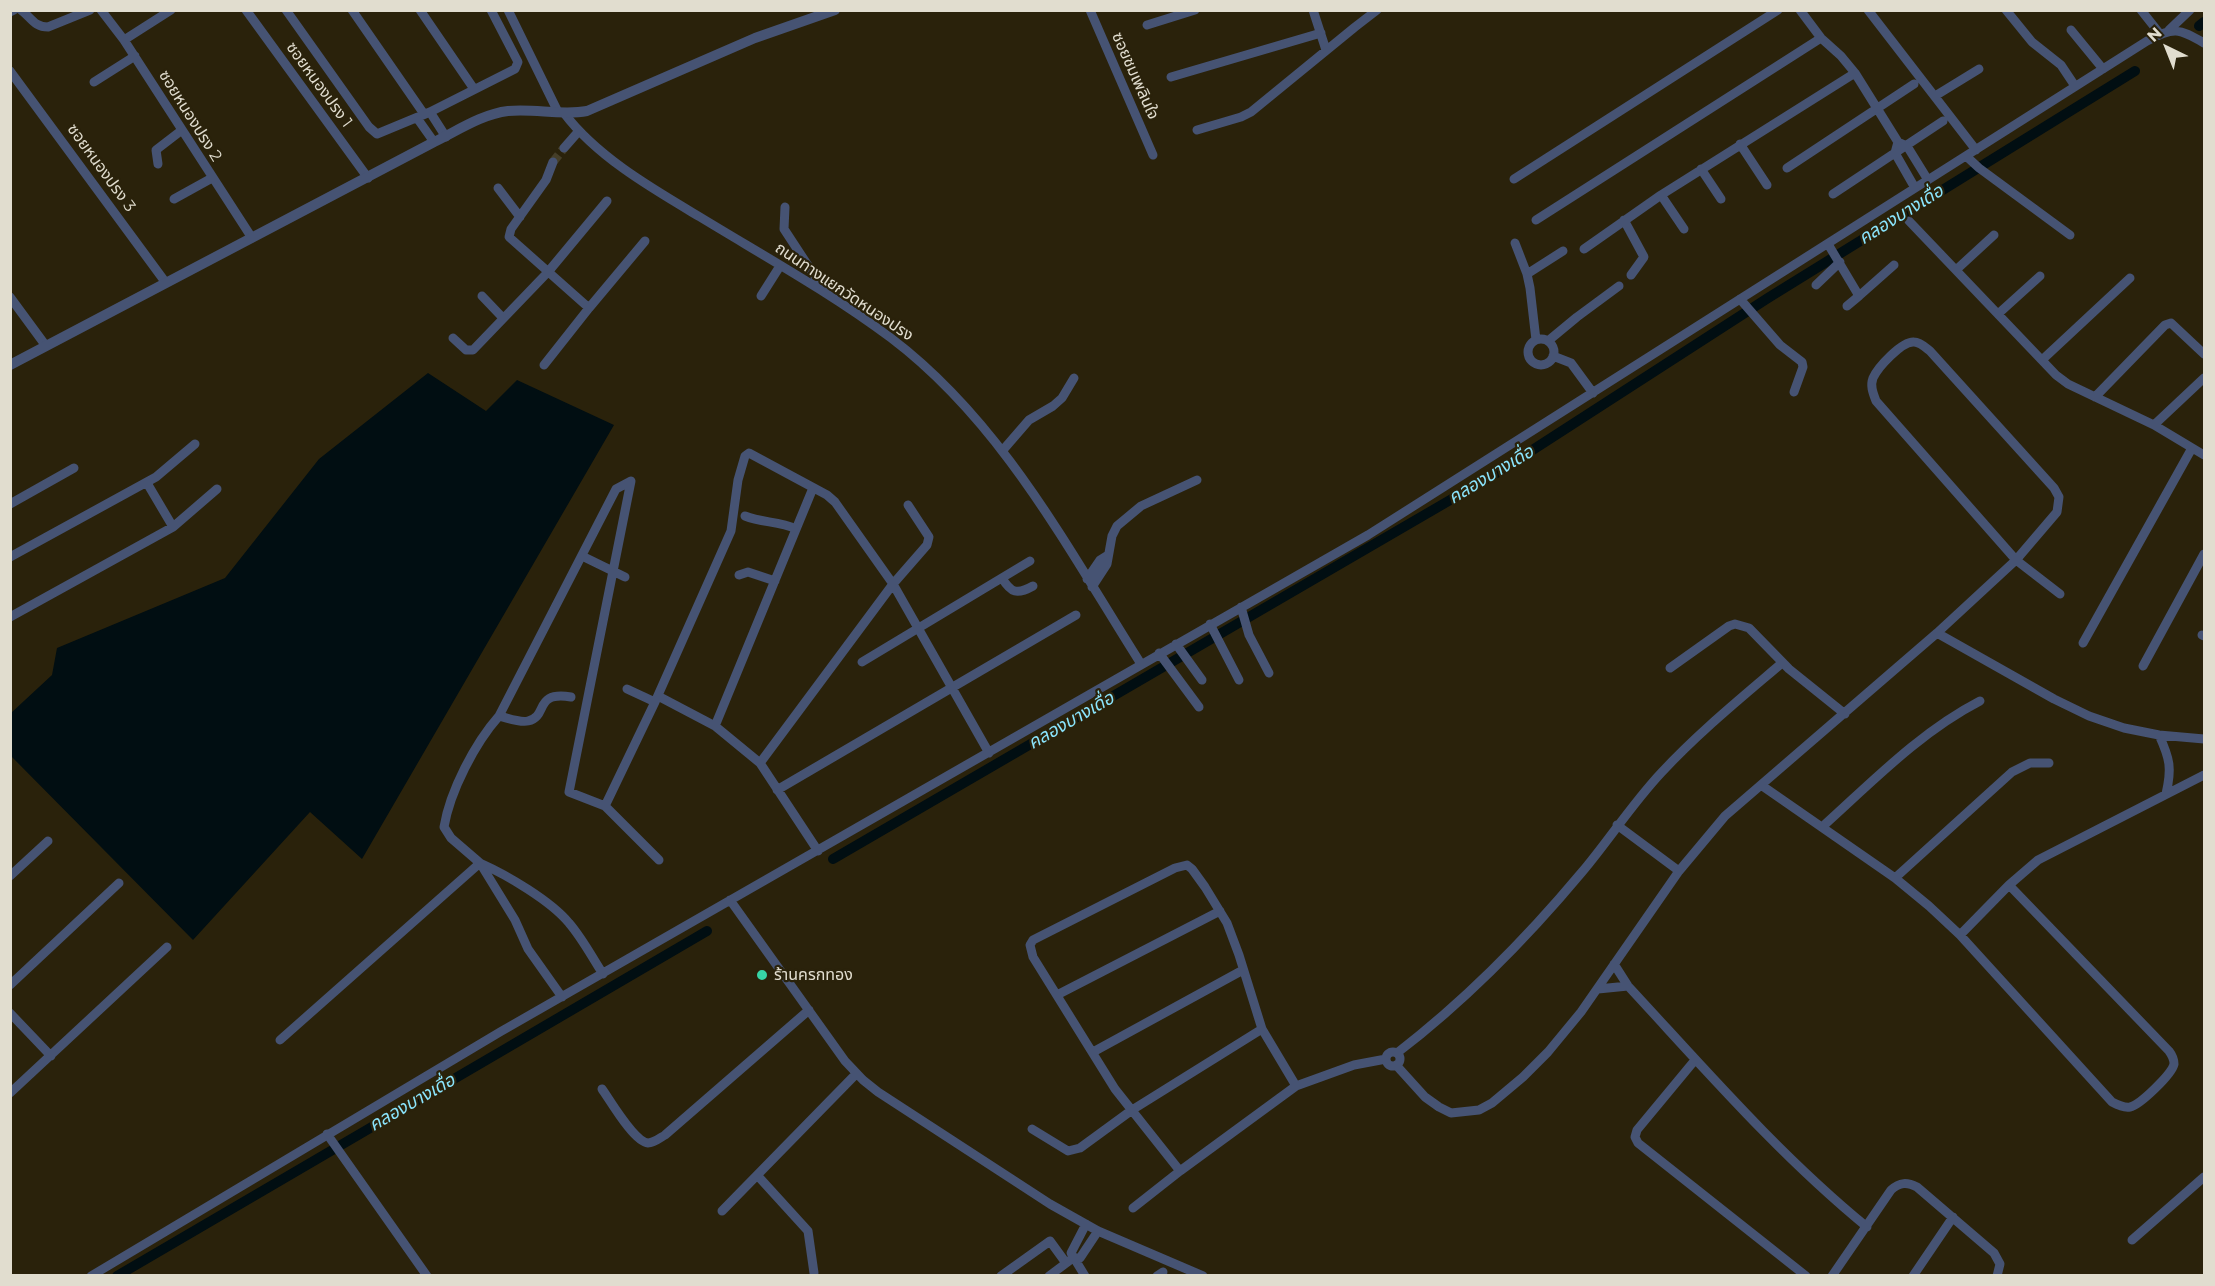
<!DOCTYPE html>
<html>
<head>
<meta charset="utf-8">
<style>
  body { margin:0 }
  #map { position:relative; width:2215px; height:1286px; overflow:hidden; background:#2a220b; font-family:Montserrat,sans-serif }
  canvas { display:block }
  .frame { position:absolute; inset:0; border:12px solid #e1ddcf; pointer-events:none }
  .north { position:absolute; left:2137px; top:18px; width:60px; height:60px; -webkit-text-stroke:4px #2a220b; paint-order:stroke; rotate:317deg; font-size:16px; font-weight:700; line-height:24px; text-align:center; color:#e1ddcf }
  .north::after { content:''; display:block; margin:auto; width:21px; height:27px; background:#e1ddcf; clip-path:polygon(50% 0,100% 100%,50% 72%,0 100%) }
</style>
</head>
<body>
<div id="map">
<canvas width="2215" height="1286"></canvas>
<div class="frame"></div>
<div class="north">N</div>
</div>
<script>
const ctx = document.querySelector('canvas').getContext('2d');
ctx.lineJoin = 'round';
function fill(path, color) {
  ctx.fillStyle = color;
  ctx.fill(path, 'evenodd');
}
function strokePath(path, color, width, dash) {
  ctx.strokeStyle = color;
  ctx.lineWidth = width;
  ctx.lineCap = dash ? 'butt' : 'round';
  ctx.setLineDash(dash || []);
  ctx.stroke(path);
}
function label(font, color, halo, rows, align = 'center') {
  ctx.font = font + ' Montserrat,"Noto Sans Thai",sans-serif';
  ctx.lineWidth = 4.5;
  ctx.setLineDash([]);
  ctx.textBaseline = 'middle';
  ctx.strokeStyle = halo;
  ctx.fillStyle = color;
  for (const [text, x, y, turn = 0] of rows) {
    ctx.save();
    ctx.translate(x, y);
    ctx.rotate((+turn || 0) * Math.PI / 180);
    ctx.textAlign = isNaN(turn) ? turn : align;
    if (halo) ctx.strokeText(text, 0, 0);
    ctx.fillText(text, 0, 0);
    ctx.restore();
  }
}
fill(new Path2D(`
  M428 373 486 411 517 380 614 425 362 859 310 812 193 940 11 756V713L52 675 57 648 225 578 319 459Z`), '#010e12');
strokePath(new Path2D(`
  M2199 26 2204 22
  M833 859 1500 471 1768 298 2135 71
  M117 1276 707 931`), '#010e12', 10);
strokePath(new Path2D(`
  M553 162 564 148`), '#453e28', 9, [9, 4.5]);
strokePath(new Path2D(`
  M21 10C31 17 34 27 48 27L90 10
  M101 10 124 40 252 238
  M246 10 368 178
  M286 10 369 127 377 134 430 112 515 69 518 62 491 10
  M352 10 424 114
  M420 10 474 89
  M508 10 558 112
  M1090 10 1153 155
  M1313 10 1326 50
  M1800 10 1821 38 1841 56 1855 73 1898 142
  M1868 10 1976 150
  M2006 10 2032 42 2061 65 2075 86
  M2141 10 2160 34
  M10 12 14 10
  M1147 25 1195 10
  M2071 30 2103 69
  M2169 30 2190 10
  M124 40 171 10
  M10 71 166 283
  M1171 77 1321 33
  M94 82 135 56
  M1935 96 1979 69
  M430 112 446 137
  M564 113C597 157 653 189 700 217 764 256 831 293 891 338 1002 422 1068 549 1141 664
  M417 118 434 142
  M1197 130 1241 117 1251 112 1355 27 1377 10
  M1740 144 1767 185
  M564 148 578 132
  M1966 156 1979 168 2070 235
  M553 162 546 180 511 229 509 237 589 308
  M158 164 156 150 182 130
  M1787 168 1914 84
  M1701 169 1721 199
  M1514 179 1778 10
  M498 188 520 217
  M1915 188 1895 153 1898 142 1907 146 1928 180
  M1833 194 1943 121
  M1661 195 1684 229
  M174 199 212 178
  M785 207 784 229 826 293
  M1536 220 1821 38
  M1624 220 1644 257 1631 275
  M1909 221 2056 375 2068 384 2154 425 2204 455
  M1515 243 1527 274 1530 288 1536 340
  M1828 244 1859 296 1847 306
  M1584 249 1661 195 1855 73
  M1956 270 1994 235
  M1527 274 1563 251
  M1816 285 1840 262
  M482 296 503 318
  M761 296 780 266
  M1859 296 1894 265
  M10 297 46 346
  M1740 299 1780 345 1802 362 1803 367 1794 392
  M1998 314 2040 276
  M453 338 466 350H473L548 272 607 201
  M1528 352a13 13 0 1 1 26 0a13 13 0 1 1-26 0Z
  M1548 341 1577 317 1619 286
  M1553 356 1571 363 1593 393
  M2042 360 2130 278
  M544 365 589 308 645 241
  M2095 397 2165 325 2171 323 2204 354
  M2154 425 2204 378
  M1003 450 1029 420 1053 406 1062 398 1074 378
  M147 483 173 527
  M10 504 74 468
  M745 516C762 523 779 521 796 529
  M582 556 625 577
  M10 557 156 477 195 444
  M739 575 748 572 775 581
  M1002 578C1011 593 1017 595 1033 586
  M1087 579 1100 560 1108 555
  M1092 587 1107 564 1112 536 1117 526 1141 506 1197 480
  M1241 607 1249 635 1269 673
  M10 617 173 527 217 489
  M1210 624 1239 680
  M1937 633 2054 699 2089 716 2124 728 2159 735 2204 739
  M2202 635 2204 636
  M2083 643 2192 448
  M1176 644 1202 680
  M1159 653 1199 707
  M862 662 1030 561
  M2143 666 2204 554
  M1670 668 1729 626 1735 624 1749 628 1789 669 1845 714
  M627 689 655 702
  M658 696 715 726 760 763 818 851
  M499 716C508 718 520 723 528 721 549 716 533 691 571 697
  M715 726 813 488
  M2159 735C2170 759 2172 768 2166 794
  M760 763 893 584 927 545 929 537 908 505
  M1761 785 1895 878 1929 906 1960 935 2112 1102C2118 1105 2124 1108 2130 1107 2140 1105 2172 1074 2174 1064 2174 1059 2172 1055 2169 1051L2009 885
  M777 790 1076 615
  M605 806 655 702 731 531 738 480 745 456 749 453 827 495 835 502 893 584 989 753
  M1617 825 1679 871
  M1822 827C1872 782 1920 732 1980 701
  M10 876 48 841
  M1895 878 2012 772 2030 763H2049
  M730 900 845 1061 863 1080 878 1092 1050 1204 1098 1231 1203 1276
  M1960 935 2009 885 2038 860 2204 775
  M1614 964 1628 986C1705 1069 1779 1155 1867 1227
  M10 985 119 883
  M1598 989 1628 986
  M1057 995 1220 911
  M562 997 528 949 515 920 480 863 451 838 444 827C450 791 475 743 499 716L616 489 631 481 569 792 605 806 659 860
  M10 1013 51 1056
  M280 1040 480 863C507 875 551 901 569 923 582 938 592 957 603 974
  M1093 1052 1243 970
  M1386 1059a7 7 0 1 1 14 0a7 7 0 1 1-14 0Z
  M1397 1053C1466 1000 1526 939 1582 872 1609 840 1632 804 1661 773 1698 733 1741 698 1782 663
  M1695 1060 1637 1130 1635 1137 1638 1143 1806 1276
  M1396 1065 1425 1097 1439 1107 1451 1113 1479 1110 1492 1103 1523 1077 1548 1052 1581 1012 1679 871 1725 816 1937 633 2016 560 2057 512 2059 497 2054 488 1930 351C1925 347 1920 342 1914 342 1902 341 1878 367 1873 378 1870 386 1873 393 1876 401L2016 560 2060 594
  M602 1089C610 1100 634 1142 648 1143 654 1143 660 1138 665 1135L809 1010
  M10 1093 167 947
  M1032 1129 1068 1151 1080 1148 1132 1110 1262 1029
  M327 1134 427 1276
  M1180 1171 1115 1089 1033 957 1030 945 1033 940 1175 868 1187 865 1192 869 1205 887 1227 923 1239 955 1262 1029 1296 1086
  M757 1175 808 1231 814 1273
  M1133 1208 1180 1171 1296 1086 1354 1065 1386 1059
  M722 1211 856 1074
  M2132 1240 2204 1177
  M91 1276 500 1032 1368 535 2147 41C2174 27 2178 28 2204 43
  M1001 1276 1050 1241 1066 1263
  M1049 1276 1073 1258H1080L1098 1231
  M1085 1276 1071 1253 1086 1224
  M1157 1276 1163 1272
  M1832 1276 1891 1190C1900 1182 1907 1182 1917 1187L1994 1253 2000 1264 1997 1276
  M1913 1276 1953 1217`), '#465373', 9);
strokePath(new Path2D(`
  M10 365 434 142C457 131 482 114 508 111 534 108 561 116 587 111L755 38 835 10`), '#465373', 10);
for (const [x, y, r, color] of [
  [762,975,6,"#37d4a6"]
]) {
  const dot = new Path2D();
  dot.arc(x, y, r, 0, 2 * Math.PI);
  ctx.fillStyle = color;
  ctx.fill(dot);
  strokePath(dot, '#2a220b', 2);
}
label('16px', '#e1ddcf', '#2a220b', [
  ["ซอยชมเพลินใจ",1135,76,66],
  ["ซอยหนองปรง 1",319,85,54],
  ["ซอยหนองปรง 2",190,116,58],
  ["ซอยหนองปรง 3",101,168,54],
  ["ถนนทางแยกวัดหนองปรง",844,292,34]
]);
label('16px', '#e1ddcf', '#2a220b', [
  ["ร้านครกทอง",774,975]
], 'left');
label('italic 18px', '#8be5fd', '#2a220b', [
  ["คลองบางเดื่อ",1901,215,-32],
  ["คลองบางเดื่อ",1491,475,-31],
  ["คลองบางเดื่อ",1071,721,-30],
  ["คลองบางเดื่อ",412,1103,-30]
]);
</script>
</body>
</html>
